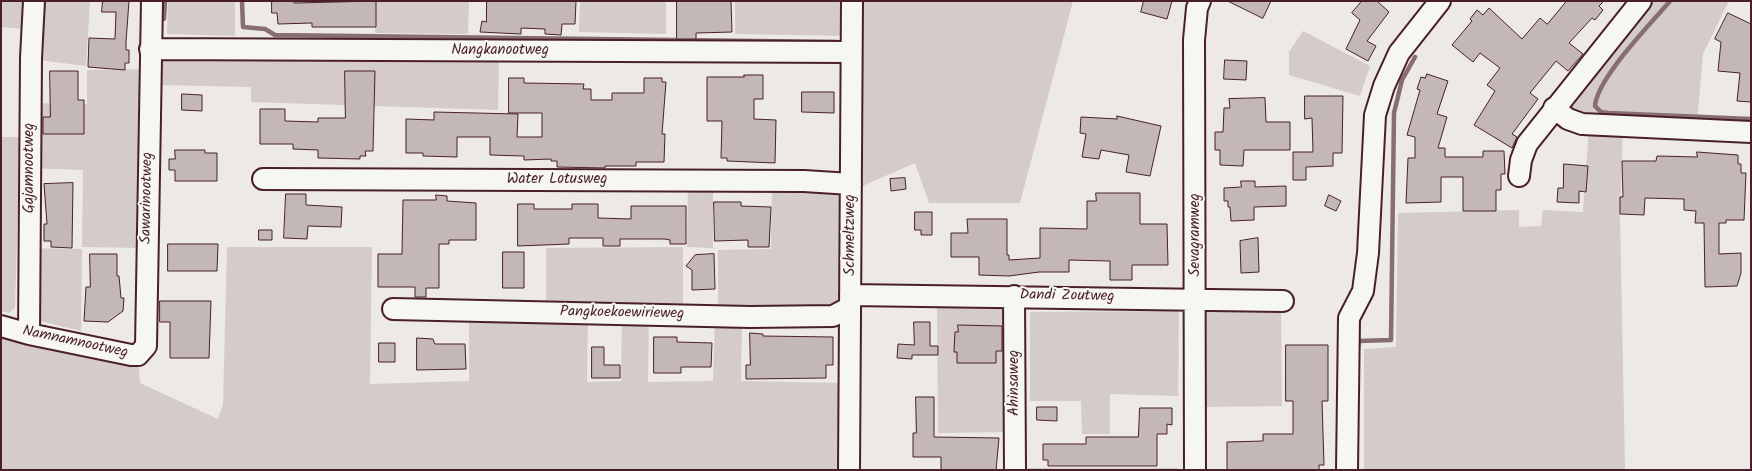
<!DOCTYPE html>
<html>
<head>
<meta charset="utf-8">
<style>
  body { margin:0 }
  #map { position:relative; width:1752px; height:471px; overflow:hidden; background:#ece9e6; font-family:Kalam,sans-serif }
  canvas { display:block }
  .frame { position:absolute; inset:0; border:2px solid #4a1f2b; pointer-events:none }
</style>
</head>
<body>
<div id="map">
<canvas width="1752" height="471"></canvas>
<div class="frame"></div>
</div>
<script>
const ctx = document.querySelector('canvas').getContext('2d');
ctx.lineJoin = 'round';
function fill(path, color) {
  ctx.fillStyle = color;
  ctx.fill(path, 'evenodd');
}
function strokePath(path, color, width, dash) {
  ctx.strokeStyle = color;
  ctx.lineWidth = width;
  ctx.lineCap = dash ? 'butt' : 'round';
  ctx.setLineDash(dash || []);
  ctx.stroke(path);
}
function label(font, color, halo, rows, align = 'center') {
  ctx.font = font + ' Kalam,sans-serif';
  ctx.lineWidth = 4;
  ctx.setLineDash([]);
  ctx.textBaseline = 'middle';
  ctx.strokeStyle = halo;
  ctx.fillStyle = color;
  for (const [text, x, y, turn = 0] of rows) {
    ctx.save();
    ctx.translate(x, y);
    ctx.rotate((+turn || 0) * Math.PI / 180);
    ctx.textAlign = isNaN(turn) ? turn : align;
    if (halo) ctx.strokeText(text, 0, 0);
    ctx.fillText(text, 0, 0);
    ctx.restore();
  }
}
fill(new Path2D(`
  M1 1H27L24 29 1 27Z
  M36 1H90L86 66 31 59Z
  M168 1H235V36L167 34Z
  M375 1H469L468 34 375 33Z
  M580 1H666V34L579 32Z
  M735 1H848L847 36 735 34Z
  M859 1H1073L1020 203H929L915 163 858 188Z
  M1648 1H1729L1703 54 1697 124 1581 120 1567 112 1568 97Z
  M1303 31 1370 66 1360 96 1289 75V52Z
  M162 56 499 59 498 110 251 102V87L161 85Z
  M146 69 143 248 82 247 83 170 27 168 29 103 87 104V70Z
  M1589 128 1623 129 1620 213 1625 470H1364V349L1396 347 1398 213 1519 210V227L1541 226 1543 210 1583 212Z
  M1 137H20L15 308 9 313 1 311Z
  M688 185 713 186V248L687 247Z
  M772 187 839 191 843 198 840 303 785 308 718 306V250L771 249Z
  M227 247H372L370 384 469 381V313H588L587 382 621 381 622 315H649L648 382 713 381 715 315H742L741 381 845 383 844 470H1V321L139 364 140 383 218 419 223 404Z
  M683 247V307L546 306V248Z
  M24 248 82 249 81 331 31 319Z
  M937 301 1007 303 1012 432 938 433Z
  M1281 303 1282 406 1201 407 1203 308Z
  M1179 311 1178 396 1110 394V434H1082L1081 401H1030V312Z
  M1020 468H1178V470H1020Z`), '#d4cbca');
strokePath(new Path2D(`
  M242 1 243 27 265 29 275 35 836 42
  M1670 1C1650 25 1597 78 1595 106L1601 112 1608 113 1751 119
  M164 19 165 1
  M1358 347 1359 341 1391 340 1394 113 1402 80 1415 57`), '#886e73', 4.5);
const building = new Path2D(`
  M103 1H129L126 42V50H129V63H125V70L88 67 89 38 115 39 116 12H102Z
  M272 1H294V3L376 1V27H312V23L278 24 277 13H272Z
  M487 1H576L575 24H562L561 35 545 34V29L521 28V34L480 32 482 21 486 22Z
  M677 1H731L732 32 696 33V39H677Z
  M1144 1H1172L1167 19 1141 12Z
  M1228 1H1271L1263 18Z
  M1362 1H1377L1389 12 1367 41 1376 46 1368 61 1346 49 1360 20 1352 13Z
  M1567 1H1604L1599 6 1603 10 1595 20 1592 18 1569 43 1583 54 1568 71 1556 61 1530 93 1538 99 1512 134 1517 137 1512 148 1474 125 1495 91 1487 85 1500 68 1480 53 1473 62 1452 45 1472 21 1470 19 1477 10 1483 15 1489 8 1522 39 1540 18 1547 24Z
  M1728 13 1751 24V102L1737 101 1740 73 1718 71 1721 42 1715 39Z
  M1225 60 1247 61 1246 80 1224 79Z
  M50 71H78V100H84V134H43V117H50Z
  M345 71H375L373 151H365L366 156H360V159L318 158V150L293 149V144H260V109H285V121L318 122V118H345Z
  M1427 74 1448 81 1437 114 1447 117 1438 148H1445V157H1483V151H1504L1505 174H1501V190H1496V211H1463V177H1441V202L1406 203 1408 158H1415V137L1407 135 1420 90 1417 89 1421 77 1425 78Z
  M744 75H763V99H754V119L776 120 775 163 727 161V158H721L722 121H707V77H744Z
  M509 78H524V83L584 84 583 89H591V100H612V93H644V78H662V82H666L662 134H665L664 162H636V166H605V168L557 167V161H551V159L524 160V156L490 155V137H457V157L423 156V153H406V119L434 120V112L518 114 517 137H542V113H509Z
  M802 92H834V113L802 112Z
  M182 94 202 95V111L182 110Z
  M1305 96H1343L1342 153H1333V166L1306 167V180H1293V152H1313L1312 118 1305 119Z
  M1265 98 1266 122H1290V150H1244L1243 166 1220 165V150H1215V132H1223L1224 108H1230L1229 99Z
  M1117 116 1161 126 1150 176 1126 172 1129 155 1101 150 1099 159 1082 157 1086 134 1080 133 1081 117 1117 119Z
  M175 150H205V153H217V181H175V170H169V159H175Z
  M1697 152 1738 155V164H1741V173H1746L1744 220H1726V223H1719V254L1741 253V273L1737 286 1705 287 1704 223H1695L1696 211 1684 210V199L1645 198 1644 215 1620 214V197H1623L1622 161H1656L1657 156 1697 157Z
  M1564 164 1588 166 1586 192 1579 191V203L1557 202 1558 188H1563Z
  M905 178 906 189 891 191 890 179Z
  M1241 181H1255V187L1286 186V206L1254 207V220L1231 221 1230 207H1228V201H1224V188L1241 187Z
  M73 183 72 248 51 247V241H44V224H47L44 184Z
  M1096 193H1140V224H1167L1168 265H1132V280H1110V261L1069 260V272H1039L1009 276 979 275V257H951V233H968L967 219H1007V255H1009V260L1040 258V228L1087 229V201H1096Z
  M286 194H306V205L342 207 341 227 308 226 307 239 284 238Z
  M436 195 447 196V201L476 203V240H449V244H439V288H426V297H415V287H378V254H402L403 200H436Z
  M1329 195 1341 201 1336 211 1325 206Z
  M714 202H741V206L771 207 769 247H748V240L715 241Z
  M518 204H534V209H572V204H598V218L631 219V206H686V244H670V240L665 239H620V246H603V238H569V244L518 246Z
  M915 212H932V235H921V230H915Z
  M259 230H272V240H259Z
  M1258 238 1259 272 1241 273 1240 241Z
  M168 244H218L217 271H168Z
  M503 252H524V288H503Z
  M90 254H117V276H119L121 298H124L123 311 108 322 84 321 86 287H90Z
  M714 254 715 289 692 290V270L686 266 695 255Z
  M160 301H211L209 358H170V322H160Z
  M914 322H930V346H938V355H912V359L897 358 898 344 914 345Z
  M958 325 1002 326V351H996V363H957V352H954L955 332H958Z
  M750 333 763 334V336L833 337V365H826V378L746 379V365H750Z
  M654 337H677V342L712 343 711 367H681V373H654Z
  M417 338 433 339 435 344H465L466 369 417 370Z
  M379 343H395V362H379Z
  M1286 345H1328V401H1322L1324 465H1319V470H1227V442L1263 441V434H1293V401H1286Z
  M592 347H604V365H620V378H592Z
  M916 397H934V437L999 438 996 470H941V457H913V433H916Z
  M1037 407H1057V421L1037 420Z
  M1140 408H1172V425L1167 424V434H1157V466H1048V460H1043V444H1086V437H1138Z`);
fill(building, '#c4b7b7');
strokePath(building, '#4a1f2b', 1);
const minor = new Path2D(`
  M150 49 851 52
  M1554 108 1568 119 1582 124 1751 132
  M1519 176 1521 160 1527 144 1641 1
  M263 179 804 181 851 184
  M850 295 1283 301
  M1014 296 1015 470
  M393 309 750 317 833 316 850 307
  M1 326 29 334 131 355H138L146 346 152 1
  M29 334 31 58 34 1
  M849 470 852 1
  M1195 470 1194 40 1197 8 1200 1
  M1347 470 1349 318 1363 291 1368 253 1375 115 1384 86 1399 53 1440 1`);
strokePath(minor, '#4a1f2b', 24);
strokePath(minor, '#f6f6f2', 20);
label('15px', '#4a1f2b', '#f6f6f2', [
  ["Nangkanootweg",500,51],
  ["Gajamnootweg",30,168,-90],
  ["Water Lotusweg",557,180],
  ["Sawarinootweg",148,198,-89],
  ["Schmeltzweg",851,235,-90],
  ["Sevagramweg",1196,235,-90],
  ["Dandi Zoutweg",1067,297,1],
  ["Pangkoekoewirieweg",622,314,1],
  ["Namnamnootweg",75,343,12],
  ["Ahinsaweg",1015,383,-90]
]);
</script>
</body>
</html>
